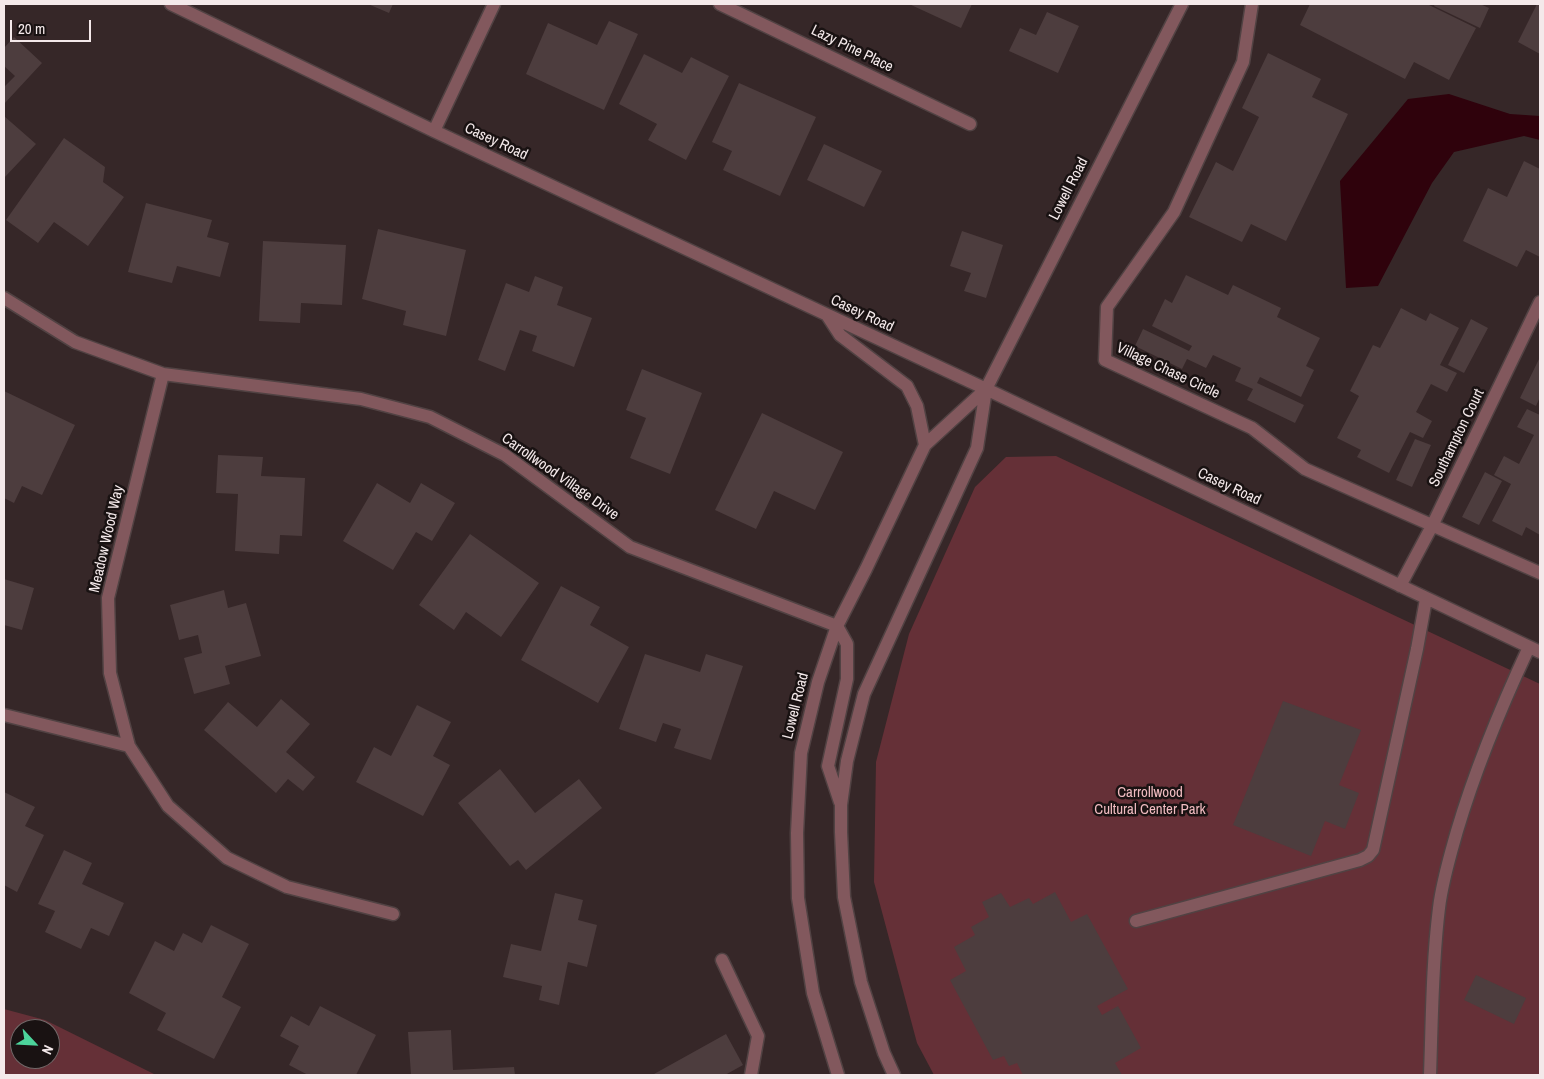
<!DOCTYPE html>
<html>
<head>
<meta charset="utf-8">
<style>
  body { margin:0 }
  #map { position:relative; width:1544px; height:1079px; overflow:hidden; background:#362728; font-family:"Archivo Narrow",sans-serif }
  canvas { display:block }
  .frame { position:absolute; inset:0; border:5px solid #f4e9ea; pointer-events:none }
  .north { position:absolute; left:10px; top:1019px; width:50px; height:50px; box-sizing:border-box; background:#191212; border:1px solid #716868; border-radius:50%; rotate:115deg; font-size:14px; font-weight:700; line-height:20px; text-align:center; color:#f4e9ea }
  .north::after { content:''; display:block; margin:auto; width:18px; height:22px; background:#4cd49b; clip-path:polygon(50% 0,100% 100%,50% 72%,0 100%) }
  .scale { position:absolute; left:10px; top:20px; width:81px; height:22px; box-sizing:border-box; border:2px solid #f4e9ea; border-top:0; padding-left:6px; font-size:15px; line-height:18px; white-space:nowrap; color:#f4e9ea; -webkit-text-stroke:4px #191212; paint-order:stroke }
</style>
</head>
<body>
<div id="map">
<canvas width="1544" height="1079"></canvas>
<div class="frame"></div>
<div class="north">N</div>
<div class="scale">20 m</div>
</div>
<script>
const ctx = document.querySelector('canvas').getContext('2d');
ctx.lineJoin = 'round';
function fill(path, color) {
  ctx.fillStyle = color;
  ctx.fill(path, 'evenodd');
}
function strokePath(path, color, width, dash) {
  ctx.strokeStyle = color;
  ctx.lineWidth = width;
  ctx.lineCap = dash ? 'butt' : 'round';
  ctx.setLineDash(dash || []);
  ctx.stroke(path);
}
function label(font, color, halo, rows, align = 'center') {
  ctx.font = font + ' "Archivo Narrow",sans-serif';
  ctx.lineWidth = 5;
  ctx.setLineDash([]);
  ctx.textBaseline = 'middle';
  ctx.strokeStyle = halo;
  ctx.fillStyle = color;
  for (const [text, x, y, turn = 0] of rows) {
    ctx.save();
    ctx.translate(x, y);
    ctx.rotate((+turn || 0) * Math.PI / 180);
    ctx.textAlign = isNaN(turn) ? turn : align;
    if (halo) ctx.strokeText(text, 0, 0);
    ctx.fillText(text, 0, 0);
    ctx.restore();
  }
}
fill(new Path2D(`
  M1056 456 1540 684V1075H934L917 1043 874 882 876 762 909 634 975 487 1006 457Z
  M4 1009 45 1020 156 1075H4ZM20 1029H50V1059H20Z`), '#653037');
fill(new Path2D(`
  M1449 94 1510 114 1540 116V140L1524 136 1454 152 1432 183 1378 286 1346 288 1340 181 1408 99Z`), '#2f020c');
fill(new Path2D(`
  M368 4H393L389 13Z
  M909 4H972L961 28Z
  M1310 4H1427L1476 28 1449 80 1414 62 1405 79 1300 25Z
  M1435 4H1480L1489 8 1480 28 1434 6Z
  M1537 4H1540V54L1518 42Z
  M1047 12 1079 26 1058 73 1009 51 1020 28 1036 35Z
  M609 21 638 34 604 110 526 74 548 23 597 45Z
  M14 37 42 63 4 104V87L15 76 4 66V48Z
  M1268 53 1321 79 1312 97 1348 114 1286 241 1251 224 1242 242 1189 217 1216 162 1233 171 1259 117 1242 108Z
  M644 54 682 73 691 57 729 76 686 160 648 140 657 124 619 104Z
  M739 83 816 117 780 196 723 170 732 151 712 142Z
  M4 116 36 144 4 178Z
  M64 138 105 167 103 182 124 197 88 246 54 222 38 243 6 220Z
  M824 144 882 171 864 207 807 180Z
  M1524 161 1540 169V257L1526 250 1517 267 1463 241 1488 188 1507 197Z
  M146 203 212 220 207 237 229 243 220 277 177 266 172 283 128 272Z
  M378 229 466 250 446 336 403 325 406 311 362 299Z
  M962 231 1003 245 986 298 964 291 971 273 950 266Z
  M263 241 346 245 342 305 301 303 300 323 259 321Z
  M1186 275 1228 295 1233 285 1281 308 1277 317 1320 338 1306 366 1314 370 1301 397 1260 377 1257 383 1304 405 1295 423 1247 400 1253 389 1235 381 1241 368 1213 355 1206 368 1187 359 1182 369 1135 346 1143 329 1189 351 1192 346 1152 326 1165 299 1172 303Z
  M535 276 563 287 557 305 592 318 574 367 532 351 537 336 520 330 505 371 478 360 506 283 529 292Z
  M1401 308 1426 321 1430 313 1459 328 1440 365 1457 373 1447 392 1431 384 1416 412 1432 421 1423 438 1410 432 1389 473 1357 457 1361 450 1337 438 1359 396 1350 391 1373 345 1380 348Z
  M1471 319 1488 328 1464 373 1448 365Z
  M1540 357V397L1536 406 1520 398Z
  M642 369 702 393 670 474 630 458 646 418 626 410Z
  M4 391 75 425 42 495 22 486 14 503 4 498Z
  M1527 409 1540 415V535L1526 527 1522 536 1492 521 1511 484 1494 475 1504 456 1519 464 1534 435 1517 427Z
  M762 413 843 452 815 510 774 491 756 529 715 510Z
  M1415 439 1431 445 1412 487 1396 480Z
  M218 455 263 457 261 476 305 478 302 536 280 535 279 554 235 551 238 494 216 493Z
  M1485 472 1502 481 1479 525 1462 517Z
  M377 483 410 503 421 483 455 503 432 541 416 532 393 570 343 541Z
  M470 534 539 583 501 637 466 612 454 630 419 605Z
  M4 579 34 588 22 630 4 625Z
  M561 586 600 607 590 625 629 647 598 703 521 660Z
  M224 590 228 608 246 603 261 656 225 666 230 684 194 694 184 658 202 653 198 635 179 640 170 605Z
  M645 654 700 672 706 654 743 666 711 760 674 748 681 729 663 723 656 742 619 729Z
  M281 699 310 724 286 752 315 777 303 791 288 779 276 793 204 730 228 702 257 727Z
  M1283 701 1361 730 1339 785 1359 793 1345 829 1325 821 1311 856 1233 825Z
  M417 705 451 722 433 756 450 765 423 816 356 782 374 747 391 756Z
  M500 769 535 813 579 779 602 808 526 870 518 860 510 866 458 803Z
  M4 792 35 807 25 826 44 835 17 892 4 885Z
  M64 850 92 863 82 884 124 903 109 936 91 928 81 949 45 932 55 911 38 904Z
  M1055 892 1071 922 1087 914 1128 989 1097 1006 1102 1015 1118 1006 1141 1048 1115 1063 1122 1075H1023L1017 1063 1009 1066 1004 1056 993 1060 950 980 966 971 954 947 975 935 971 927 989 917 982 902 1001 893 1010 907 1029 898 1033 904Z
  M555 893 583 900 578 920 597 925 587 967 568 962 559 1005 539 1000 542 986 503 977 511 944 541 951Z
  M211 925 249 944 222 997 241 1007 214 1059 157 1030 166 1013 129 993 155 941 174 951 183 933 202 943Z
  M1476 975 1526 998 1514 1024 1464 1000Z
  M320 1006 376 1035 356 1075H308L289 1065 299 1046 280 1036 291 1016 309 1026Z
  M451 1030 453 1070 514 1067 515 1075H411L408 1032Z
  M726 1034 743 1065 725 1075H655L654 1074Z`), '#4d3d3e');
const minor = new Path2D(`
  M171 4 434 131 986 389 1540 652
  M720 4 970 124
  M1252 4 1243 62 1174 212 1107 307 1105 360 1252 428 1305 469 1540 573
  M434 131 494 4
  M4 298 75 342 163 374 361 399 430 417 505 455 630 547 837 626 847 644V679L828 766 840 802
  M827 315 840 335 907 386 917 406 925 445
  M163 374 108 598 110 673 129 746 168 806 227 858 287 887 393 914
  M1400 586 1432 526 1540 302
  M4 715 129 746
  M1136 921 1360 860 1368 856 1373 850 1417 649 1426 599
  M722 960 758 1036 751 1075
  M838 1075 813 993 798 898 797 833 801 753 818 682 837 626 866 569 925 445 986 389
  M894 1075 884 1053 861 982 844 897 841 832V805L847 761 864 694 977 448 986 389 1182 4
  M1430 1075C1432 1020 1432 964 1439 908 1442 882 1450 856 1457 831 1476 767 1501 707 1529 647`);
strokePath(minor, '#514243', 15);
strokePath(minor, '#82585d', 12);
label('15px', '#f4e9ea', '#191212', [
  ["Lazy Pine Place",852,49,26],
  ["Casey Road",496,142,25],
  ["Lowell Road",1069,189,-63],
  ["Casey Road",862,314,25],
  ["Village Chase Circle",1168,371,25],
  ["Southampton Court",1457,438,-64],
  ["Carrollwood Village Drive",560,477,35],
  ["Casey Road",1229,487,25],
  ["Meadow Wood Way",107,539,-77],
  ["Lowell Road",796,706,-76]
]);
label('15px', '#f0bbc0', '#191212', [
  ["Carrollwood",1150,793],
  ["Cultural Center Park",1150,810]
]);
</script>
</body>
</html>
